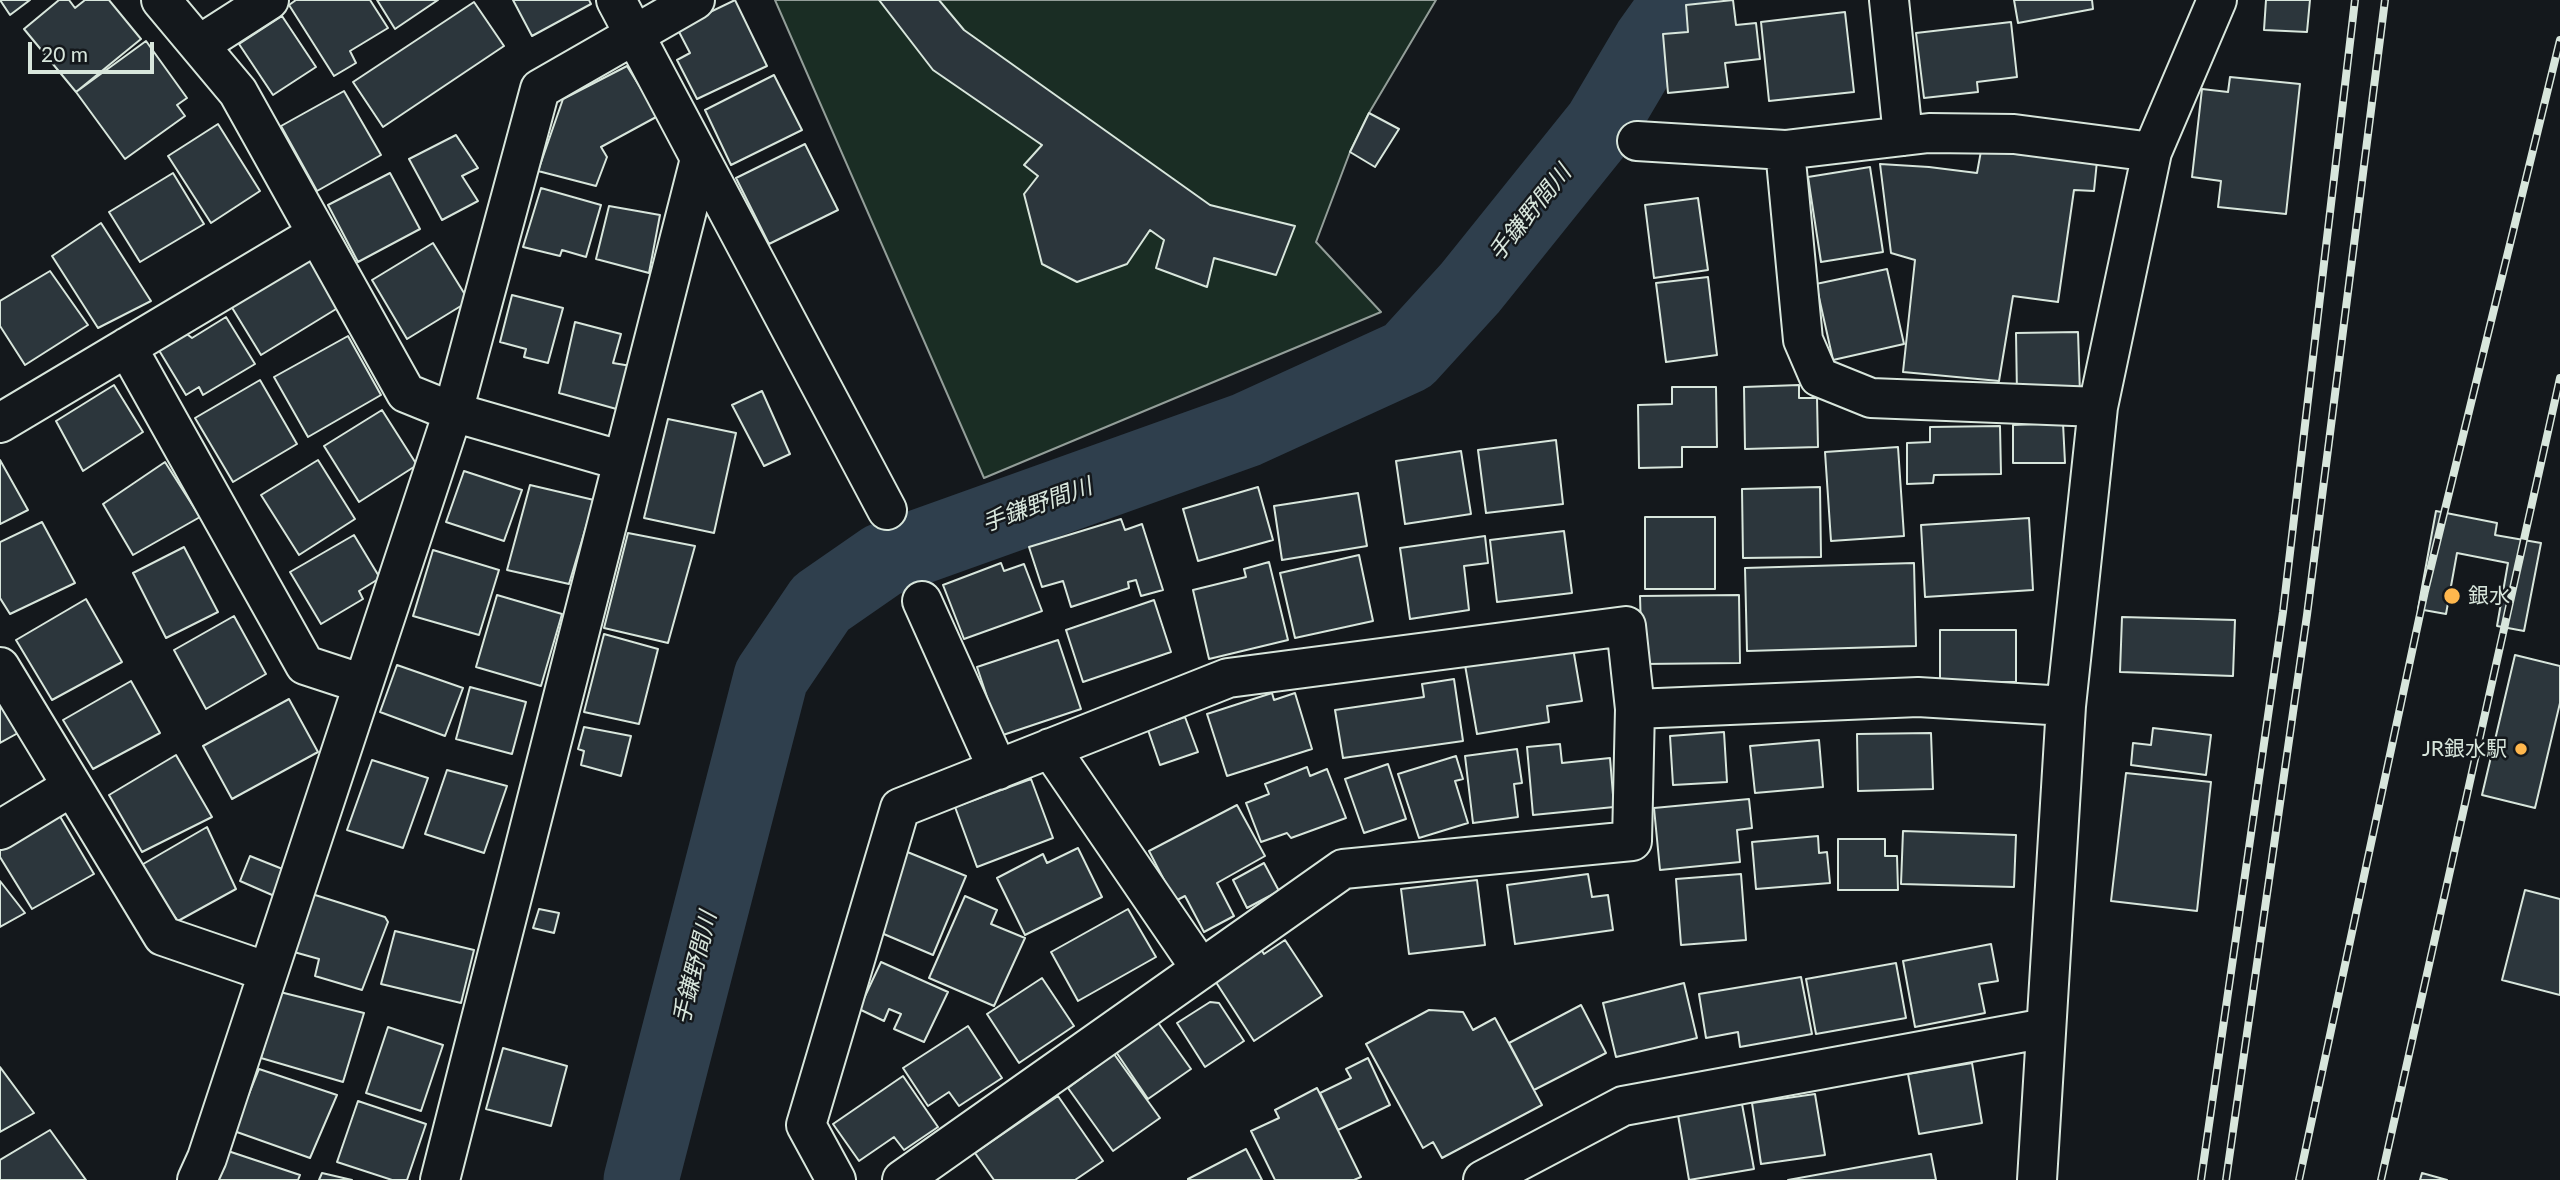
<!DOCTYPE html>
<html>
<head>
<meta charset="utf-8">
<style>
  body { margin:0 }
  #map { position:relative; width:2560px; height:1180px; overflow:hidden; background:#14181c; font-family:Lato,sans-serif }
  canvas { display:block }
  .scale { position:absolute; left:28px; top:42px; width:126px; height:32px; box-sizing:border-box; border:4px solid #d8e6dc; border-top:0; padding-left:9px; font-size:21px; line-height:24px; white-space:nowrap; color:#d8e6dc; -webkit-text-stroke:5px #14181c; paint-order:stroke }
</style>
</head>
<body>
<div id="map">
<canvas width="2560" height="1180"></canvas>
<div class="scale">20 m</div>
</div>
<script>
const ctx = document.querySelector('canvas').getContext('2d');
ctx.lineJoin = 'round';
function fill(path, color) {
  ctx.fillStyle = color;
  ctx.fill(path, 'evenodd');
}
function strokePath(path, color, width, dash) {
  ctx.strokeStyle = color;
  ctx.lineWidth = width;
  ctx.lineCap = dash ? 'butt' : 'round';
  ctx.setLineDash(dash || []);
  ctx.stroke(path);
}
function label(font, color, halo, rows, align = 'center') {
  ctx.font = font + ' Lato,"Noto Sans JP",sans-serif';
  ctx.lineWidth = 5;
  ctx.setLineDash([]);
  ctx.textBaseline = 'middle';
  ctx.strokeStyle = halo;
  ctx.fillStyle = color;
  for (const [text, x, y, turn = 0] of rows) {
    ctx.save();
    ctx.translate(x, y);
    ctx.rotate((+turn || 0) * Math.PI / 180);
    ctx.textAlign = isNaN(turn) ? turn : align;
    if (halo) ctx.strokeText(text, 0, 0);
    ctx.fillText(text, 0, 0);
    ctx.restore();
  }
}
const green = new Path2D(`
  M775 0H1436L1369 113 1350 152 1316 242 1381 312 984 478Z`);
fill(green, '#1a2d24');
strokePath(green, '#939e99', 2);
strokePath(new Path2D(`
  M641 1180 771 677 821 603 883 560 1246 430 1408 356 1470 288 1601 125 1650 42 1680 0`), '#2f3f4d', 75);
const building = new Path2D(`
  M0 0H30L10 15Z
  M59 0H69L75 8 85 0H109L141 39 76 92 24 29Z
  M296 0H370L388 28 350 51 356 63 334 76 289 5Z
  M377 0H438L395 29Z
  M513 0H589L591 4 532 36Z
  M735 0 767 66 697 99 677 60 690 53 677 28Z
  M879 0H939L964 30 1210 205 1295 226 1276 275 1214 258 1207 287 1156 268 1164 240 1150 230 1127 264 1077 282 1042 264 1024 194 1038 176 1024 165 1042 145 933 70Z
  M1733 0 1736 25 1756 23 1760 59 1725 63 1728 87 1668 93 1663 34 1688 32 1686 5Z
  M2014 0H2092L2093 9 2018 23Z
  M2266 0H2310L2307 32 2264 30Z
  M474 2 504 46 383 127 353 82Z
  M1845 12 1854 92 1769 101 1761 22Z
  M282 16 316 67 273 95 239 44Z
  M2011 22 2017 77 1977 82 1978 92 1924 98 1916 33Z
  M146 41 187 98 177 105 185 116 125 159 76 92Z
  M627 66 658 116 601 147 607 157 596 186 538 171 563 99Z
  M774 75 802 130 731 165 705 110Z
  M2230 77 2300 84 2286 214 2218 207 2221 181 2192 177 2202 89 2228 92Z
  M344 91 381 155 317 191 281 126Z
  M1369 113 1399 129 1375 167 1350 152Z
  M218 124 260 191 211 223 168 156Z
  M456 135 478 168 462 176 478 201 442 220 409 159Z
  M805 144 838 210 769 244 736 178Z
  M1981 151 2097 161 2094 191 2074 190 2058 302 2013 296 1999 381 1903 372 1915 260 1891 253 1880 164 1929 167 1977 173Z
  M1870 167 1883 252 1821 262 1808 177Z
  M173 173 204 224 140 262 109 212Z
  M390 173 420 229 358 262 328 205Z
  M541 188 601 205 586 257 562 250 560 256 523 247Z
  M1698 198 1708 270 1654 278 1645 205Z
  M609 206 660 215 649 273 596 259Z
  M101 223 151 301 98 328 52 256Z
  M433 243 469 301 407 339 372 280Z
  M311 257 341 306 261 355 231 306Z
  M1887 269 1904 344 1833 360 1816 284Z
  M50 271 88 325 25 365 0 326V301Z
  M1708 277 1717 355 1666 362 1656 283Z
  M512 295 563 308 548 363 524 357 526 349 500 342Z
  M226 317 255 364 203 395 199 387 186 395 157 347 183 331 192 338Z
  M575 322 621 334 613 363 631 366 620 410 559 393Z
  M2078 332 2080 394 2017 395 2016 333Z
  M348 336 381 395 308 437 274 377Z
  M260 380 297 444 233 482 195 418Z
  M114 385 143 432 83 471 56 421Z
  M1799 385V398H1817L1818 447 1745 449 1744 387Z
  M1672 387H1716L1717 447H1682V467L1639 468 1638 405 1672 404Z
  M762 391 790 454 764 466 732 405Z
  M382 410 417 465 359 502 324 446Z
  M668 419 736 433 714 533 644 518Z
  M2063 423 2065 463H2013V425Z
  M2000 426 2001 474 1934 475 1933 483 1907 484V443L1930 442V427Z
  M1556 440 1563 504 1486 513 1478 450Z
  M1898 447 1904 536 1831 541 1825 452Z
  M1461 451 1471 514 1405 524 1396 461Z
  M0 460 28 510 0 524Z
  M318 460 355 519 299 555 261 495Z
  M165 462 200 517 133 555 103 504Z
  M464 471 522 490 504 541 446 522Z
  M530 485 594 500 569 584 507 570Z
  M1258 487 1273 540 1198 561 1183 509Z
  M1820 487 1821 557 1743 558 1742 489Z
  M1358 493 1367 546 1282 560 1274 506Z
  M2436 511 2497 523 2495 535 2541 543 2524 631 2497 626 2508 563 2457 553 2446 614 2418 609Z
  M1645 517H1715V589H1645Z
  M2029 518 2033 590 1925 597 1921 525Z
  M1121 519 1125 530 1142 524 1163 590 1141 596 1136 580 1128 582 1129 588 1071 607 1063 581 1042 587 1029 547Z
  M42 522 75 583 10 614 0 598V542Z
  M1564 531 1572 593 1497 602 1490 540Z
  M628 533 695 546 668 643 604 628Z
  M354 535 380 578 359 591 363 599 321 624 290 572Z
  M1485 536 1488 563 1464 566 1469 610 1410 619 1400 548Z
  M184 547 218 612 166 638 133 573Z
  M433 550 499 570 479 635 413 616Z
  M1359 555 1373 621 1295 638 1280 573Z
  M1269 562 1288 640 1209 659 1193 590 1246 577 1244 569Z
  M1001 563 1004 571 1024 564 1042 611 964 639 943 585Z
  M1914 563 1916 646 1747 651 1745 568Z
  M497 595 562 614 541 686 476 667Z
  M1739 595 1740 663 1642 664 1640 596Z
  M86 599 122 662 52 700 16 640Z
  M1154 600 1171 652 1083 682 1066 630Z
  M234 616 266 674 206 709 174 650Z
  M2122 617 2235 620 2233 676 2120 672Z
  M1940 630H2016V682H1940Z
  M604 634 658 649 639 724 584 712Z
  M1058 640 1081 709 1000 736 977 667Z
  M1573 648 1582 701 1547 706 1549 722 1477 734 1465 665Z
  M2515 655 2560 666V703L2535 808 2482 795Z
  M397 665 463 688 445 736 380 712Z
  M1454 679 1463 741 1343 758 1335 710 1424 697 1422 684Z
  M131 681 160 733 93 769 63 720Z
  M470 687 526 702 512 754 456 739Z
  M1272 693 1274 700 1295 693 1312 749 1227 776 1207 714Z
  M289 699 318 752 232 799 203 746Z
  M0 705 18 733 0 743Z
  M1185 717 1198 752 1160 765 1148 730Z
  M584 727 631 736 621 776 581 765 584 751 578 749Z
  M2153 728 2211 735 2206 775 2131 765 2133 743 2151 745Z
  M1724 732 1727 782 1673 785 1670 736Z
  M1931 733 1933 789 1858 791 1857 734Z
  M1819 740 1823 787 1755 793 1750 746Z
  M1560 744 1562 763 1610 758 1614 807 1533 815 1527 747Z
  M1517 749 1522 783 1514 784 1518 817 1473 823 1465 756Z
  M176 755 212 817 142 852 109 795Z
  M1456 756 1463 779 1455 781 1468 823 1419 838 1398 774Z
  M372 760 428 778 403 848 347 830Z
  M1388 764 1406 819 1364 833 1345 779Z
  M1307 767 1310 776 1327 769 1346 818 1291 838 1287 833 1261 842 1246 803 1269 794 1265 784Z
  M447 770 507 786 484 853 425 834Z
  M2126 773 2211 782 2197 911 2111 901Z
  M1031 779 1053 838 977 867 955 807Z
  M1749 799 1752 828 1737 830 1740 862 1660 870 1654 808Z
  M1237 805 1265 856 1217 883 1234 916 1204 932 1185 896 1175 901 1149 851Z
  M58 813 94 874 32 909 0 857V847Z
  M207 827 236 889 178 921 138 867Z
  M1903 831 2016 835 2014 887 1901 884Z
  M1818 836 1819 853 1827 852 1830 883 1756 889 1752 842Z
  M1838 839H1885V856H1897L1898 890H1838Z
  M1078 848 1102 897 1025 935 997 878 1043 854 1047 863Z
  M905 851 966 876 933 955 872 929Z
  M250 856 290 872 279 898 240 881Z
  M1264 863 1279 891 1247 908 1233 880Z
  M1588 874 1592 897 1608 895 1613 930 1515 944 1507 885Z
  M1741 874 1746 940 1681 945 1676 879Z
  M1477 880 1485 945 1409 954 1401 889Z
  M0 881 25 913 0 927Z
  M2525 890 2560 899V995L2502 980Z
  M312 894 385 917 388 922 362 990 315 976 319 959 294 952Z
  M965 896 997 910 991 924 1025 938 994 1006 929 978Z
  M539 909 559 913 554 933 533 928Z
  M1128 909 1156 957 1078 1001 1051 952Z
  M395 931 474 950 461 1003 381 984Z
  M1285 940 1322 996 1254 1041 1210 973 1257 943 1264 954Z
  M1991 944 1998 981 1979 984 1985 1013 1915 1027 1903 961Z
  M881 962 948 992 924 1042 894 1029 901 1014 889 1009 884 1021 859 1009Z
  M1896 963 1906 1018 1816 1034 1806 979Z
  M1801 977 1812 1034 1740 1047 1738 1032 1706 1038 1699 994Z
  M1042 978 1074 1026 1019 1063 987 1014Z
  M1684 983 1697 1038 1616 1057 1603 1003Z
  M280 992 364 1013 343 1082 261 1058Z
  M1210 1002 1219 1003 1244 1041 1205 1067 1177 1023Z
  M1581 1005 1606 1053 1534 1090 1509 1043Z
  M1429 1010 1463 1012 1473 1030 1495 1018 1542 1105 1442 1158 1433 1142 1423 1148 1366 1044Z
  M1154 1017 1191 1069 1148 1099 1112 1046Z
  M968 1026 1002 1078 959 1106 949 1092 928 1106 903 1068Z
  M388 1027 443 1045 421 1111 366 1093Z
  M503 1048 567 1066 551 1126 486 1109Z
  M1114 1054 1160 1118 1113 1151 1068 1088Z
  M1368 1058 1390 1105 1338 1130 1320 1093 1351 1078 1346 1069Z
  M1972 1063 1982 1123 1919 1134 1908 1074Z
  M0 1067 34 1113 0 1132Z
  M259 1069 337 1095 310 1158 234 1131Z
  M903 1076 938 1127 904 1150 894 1137 859 1161 833 1124Z
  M1317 1088 1361 1177 1354 1180H1275L1251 1131 1279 1118 1275 1110Z
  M1815 1094 1825 1155 1761 1164 1752 1103Z
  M1058 1096 1103 1161 1075 1180H994L975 1153Z
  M358 1101 426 1124 407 1180H392L337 1162Z
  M1742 1104 1754 1169 1689 1180 1678 1115Z
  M50 1130 86 1180H0V1160Z
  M222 1149 300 1175 298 1180H211Z
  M1246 1149 1262 1180H1188V1179Z
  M1931 1154 1936 1180H1788Z
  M322 1173 352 1180H319Z
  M2422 1173 2447 1180H2420Z`);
fill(building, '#2c363c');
strokePath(building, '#d8e6dc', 2);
const minor = new Path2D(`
  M161 0 238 92 406 393 453 412 623 461
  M616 0 887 510
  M1889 0 1903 136
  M199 45 269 0
  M1637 141 1785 150 1929 133 2014 134 2152 152
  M1785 150 1803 340 1819 377 1871 398 2098 407
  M127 347 305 665 363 684
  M0 423 317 234
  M922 601 998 770
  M0 667 163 936 268 972
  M1050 748 1201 969
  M0 830 71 787
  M197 1180 207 1158 453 412 540 89 695 0
  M440 1180 700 159
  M836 1180 806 1125 900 808 1228 678 1626 626 1635 709 1918 697 2066 706
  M902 1180 1343 869 1632 841 1635 709
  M1483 1180 1623 1106 2046 1028
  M2037 1180 2066 706 2098 407 2152 152 2217 0`);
strokePath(minor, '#d8e6dc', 42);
strokePath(minor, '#14181c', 38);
const rail = new Path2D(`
  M2201 1180 2283 612 2355 0
  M2226 1180 2307 615 2385 0
  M2299 1180 2425 591 2560 40
  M2381 1180 2560 378`);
strokePath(rail, '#d8e6dc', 8);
strokePath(rail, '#14181c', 5, [16]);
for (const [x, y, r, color] of [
  [2452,596,9,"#ffb74d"],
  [2521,749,7,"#ffb74d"]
]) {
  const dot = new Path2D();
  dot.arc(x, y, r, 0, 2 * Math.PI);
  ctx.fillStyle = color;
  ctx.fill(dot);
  strokePath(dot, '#14181c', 2.5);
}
label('21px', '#d8e6dc', '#14181c', [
  ["銀水",2468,596],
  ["JR銀水駅",2507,749,"right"]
], 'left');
label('italic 23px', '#d8e6dc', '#14181c', [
  ["手鎌野間川",1530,213,-51],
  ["手鎌野間川",1037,505,-20],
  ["手鎌野間川",695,968,-76]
]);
</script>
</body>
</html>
